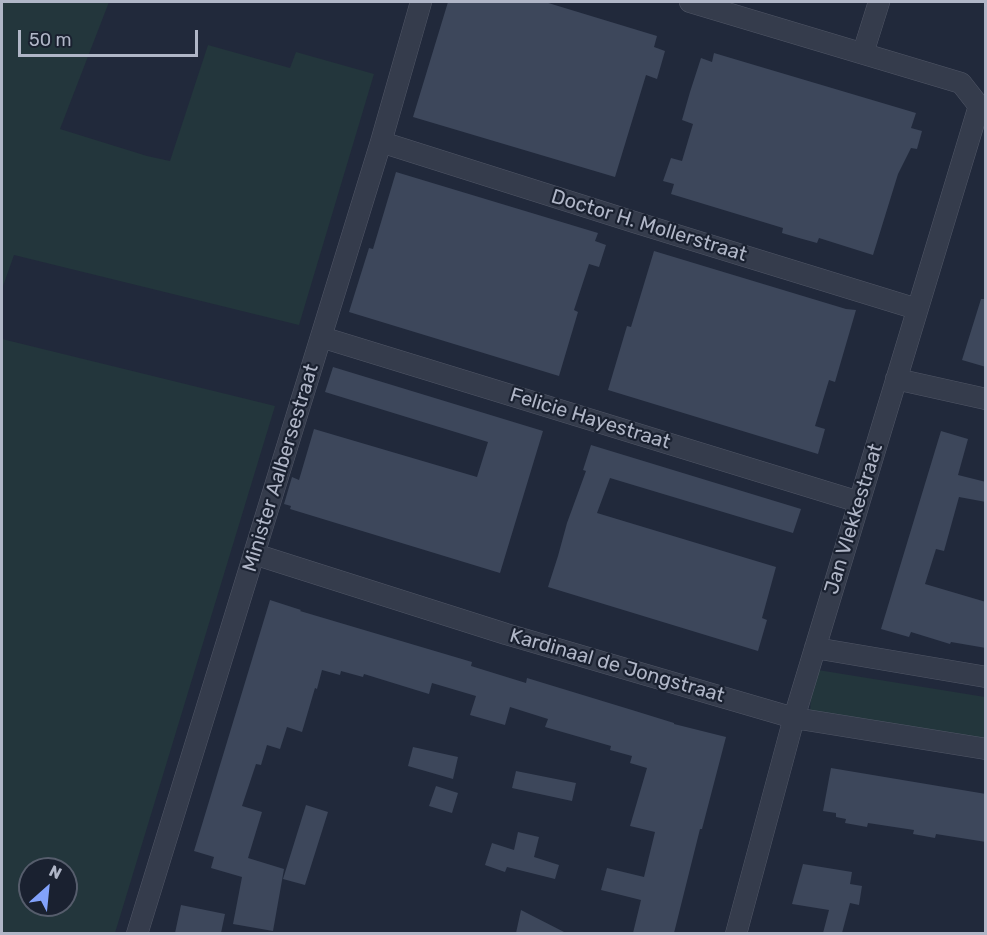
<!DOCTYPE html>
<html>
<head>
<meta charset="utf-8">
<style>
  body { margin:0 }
  #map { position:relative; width:987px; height:935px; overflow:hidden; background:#21293b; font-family:Rubik,sans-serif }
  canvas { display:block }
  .frame { position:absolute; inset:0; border:3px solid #b0b6c7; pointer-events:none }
  .north { position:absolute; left:18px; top:857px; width:60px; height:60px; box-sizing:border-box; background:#1a2130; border:2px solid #565d6c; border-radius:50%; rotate:27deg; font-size:16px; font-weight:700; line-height:24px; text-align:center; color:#b0b6c7 }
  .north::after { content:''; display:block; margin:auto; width:21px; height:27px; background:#82a2fb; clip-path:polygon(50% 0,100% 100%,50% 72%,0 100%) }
  .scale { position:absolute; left:18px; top:30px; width:180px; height:27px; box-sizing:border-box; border:3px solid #b0b6c7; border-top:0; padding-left:8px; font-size:18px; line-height:21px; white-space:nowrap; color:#b0b6c7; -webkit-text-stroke:4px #1a2130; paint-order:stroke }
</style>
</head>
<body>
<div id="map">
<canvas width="987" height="935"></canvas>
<div class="frame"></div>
<div class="north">N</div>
<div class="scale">50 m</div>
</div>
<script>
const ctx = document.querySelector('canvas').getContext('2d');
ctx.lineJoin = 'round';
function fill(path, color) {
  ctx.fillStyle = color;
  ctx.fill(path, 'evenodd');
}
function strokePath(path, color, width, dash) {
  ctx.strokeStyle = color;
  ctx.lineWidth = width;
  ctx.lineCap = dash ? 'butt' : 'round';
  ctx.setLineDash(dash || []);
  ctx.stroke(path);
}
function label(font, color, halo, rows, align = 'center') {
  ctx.font = font + ' Rubik,sans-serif';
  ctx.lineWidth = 4.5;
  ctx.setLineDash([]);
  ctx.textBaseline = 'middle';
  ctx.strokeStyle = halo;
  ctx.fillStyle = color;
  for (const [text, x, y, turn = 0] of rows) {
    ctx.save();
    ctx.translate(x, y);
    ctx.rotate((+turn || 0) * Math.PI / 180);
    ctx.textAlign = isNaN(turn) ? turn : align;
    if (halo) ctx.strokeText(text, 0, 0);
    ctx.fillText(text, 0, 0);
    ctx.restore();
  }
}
fill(new Path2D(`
  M2 2H109L60 129 147 156 170 161 208 45 290 68 296 52 374 74 299 325 14 255 2 289Z
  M2 339 275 406 115 933H2ZM30 869H66V905H30Z
  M818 670 985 697V739L810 711 811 696Z`), '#23363c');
fill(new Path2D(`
  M448 2H545L657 36 654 47 665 51 657 79 646 75 615 177 413 117Z
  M714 53 916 113 911 128 922 131 917 149 911 148 898 174 873 255 819 238 817 243 799 238 782 233 783 228 671 194 674 184 663 181 671 158 682 161 693 124 682 120 690 92 701 58 712 62Z
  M396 172 598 233 595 241 606 245 599 267 589 264 574 310 578 312 559 376 349 312 369 248 373 249Z
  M654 251 846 309 856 310 835 382 829 380 815 426 825 429 818 454 608 390 627 326 631 327Z
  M981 299H986V367L962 360Z
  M333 367 543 431 500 573 290 509 291 506 284 504 292 477 299 480 314 429 477 477 488 442 325 392Z
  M941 431 968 439 958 475 986 482V502L959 497 944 551 936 549 925 584 986 602V648L951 642 950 644 911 632 909 637 881 629Z
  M591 445 801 509 793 533 610 478 597 513 776 567 762 618 767 620 758 651 548 587 558 556 567 523 586 471 583 470Z
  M270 600 301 610 300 611 472 662 471 666 526 683 527 678 632 710 674 723V724L726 737 702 829H700L674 933H633L641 900 601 890 607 868 644 877 655 832 630 826 647 768 630 763 632 756 610 750 611 746 545 727 548 719 510 707 505 725 470 715 476 696 432 683 429 694 364 674 363 677 341 671 340 675 322 670 317 689 315 688 302 732 287 727 280 749 267 745 261 765 256 764 242 806 262 812 248 858 284 869 273 931 233 924 242 877 211 868 214 857 194 851Z
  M413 747 458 757 453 779 408 766Z
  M831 768 986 794V842L936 834 935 838 913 834 914 830 868 823 867 827 845 823 846 819 836 817V813L823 811Z
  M516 771 576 783 572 801 512 788Z
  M436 786 458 793 452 813 429 806Z
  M306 805 328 812 305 885 283 879Z
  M518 832 539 837 534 857 559 865 555 879 507 867 505 872 485 865 492 843 514 850Z
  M803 864 852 872 850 884 862 886 859 905 850 903 842 933H823L829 910 792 904Z
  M181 905 225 914 221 933H175Z
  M521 910 566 933H516Z`), '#3d475b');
const minor = new Path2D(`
  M690 2 961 83 979 106 986 108
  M863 53 879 2
  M381 142 634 222 917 309
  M321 337 859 502
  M896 379 986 399
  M254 554 506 634 794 718 986 749
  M815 648 986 677
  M137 934 381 142 421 2
  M736 934 794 718 979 106`);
strokePath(minor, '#505666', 22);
strokePath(minor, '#353c4c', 21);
label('20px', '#b0b6c7', '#1a2130', [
  ["Doctor H. Mollerstraat",649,226,17],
  ["Felicie Hayestraat",590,419,17],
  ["Minister Aalbersestraat",281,468,-73],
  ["Jan Vlekkestraat",854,519,-73],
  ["Kardinaal de Jongstraat",617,666,16]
]);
</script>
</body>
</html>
